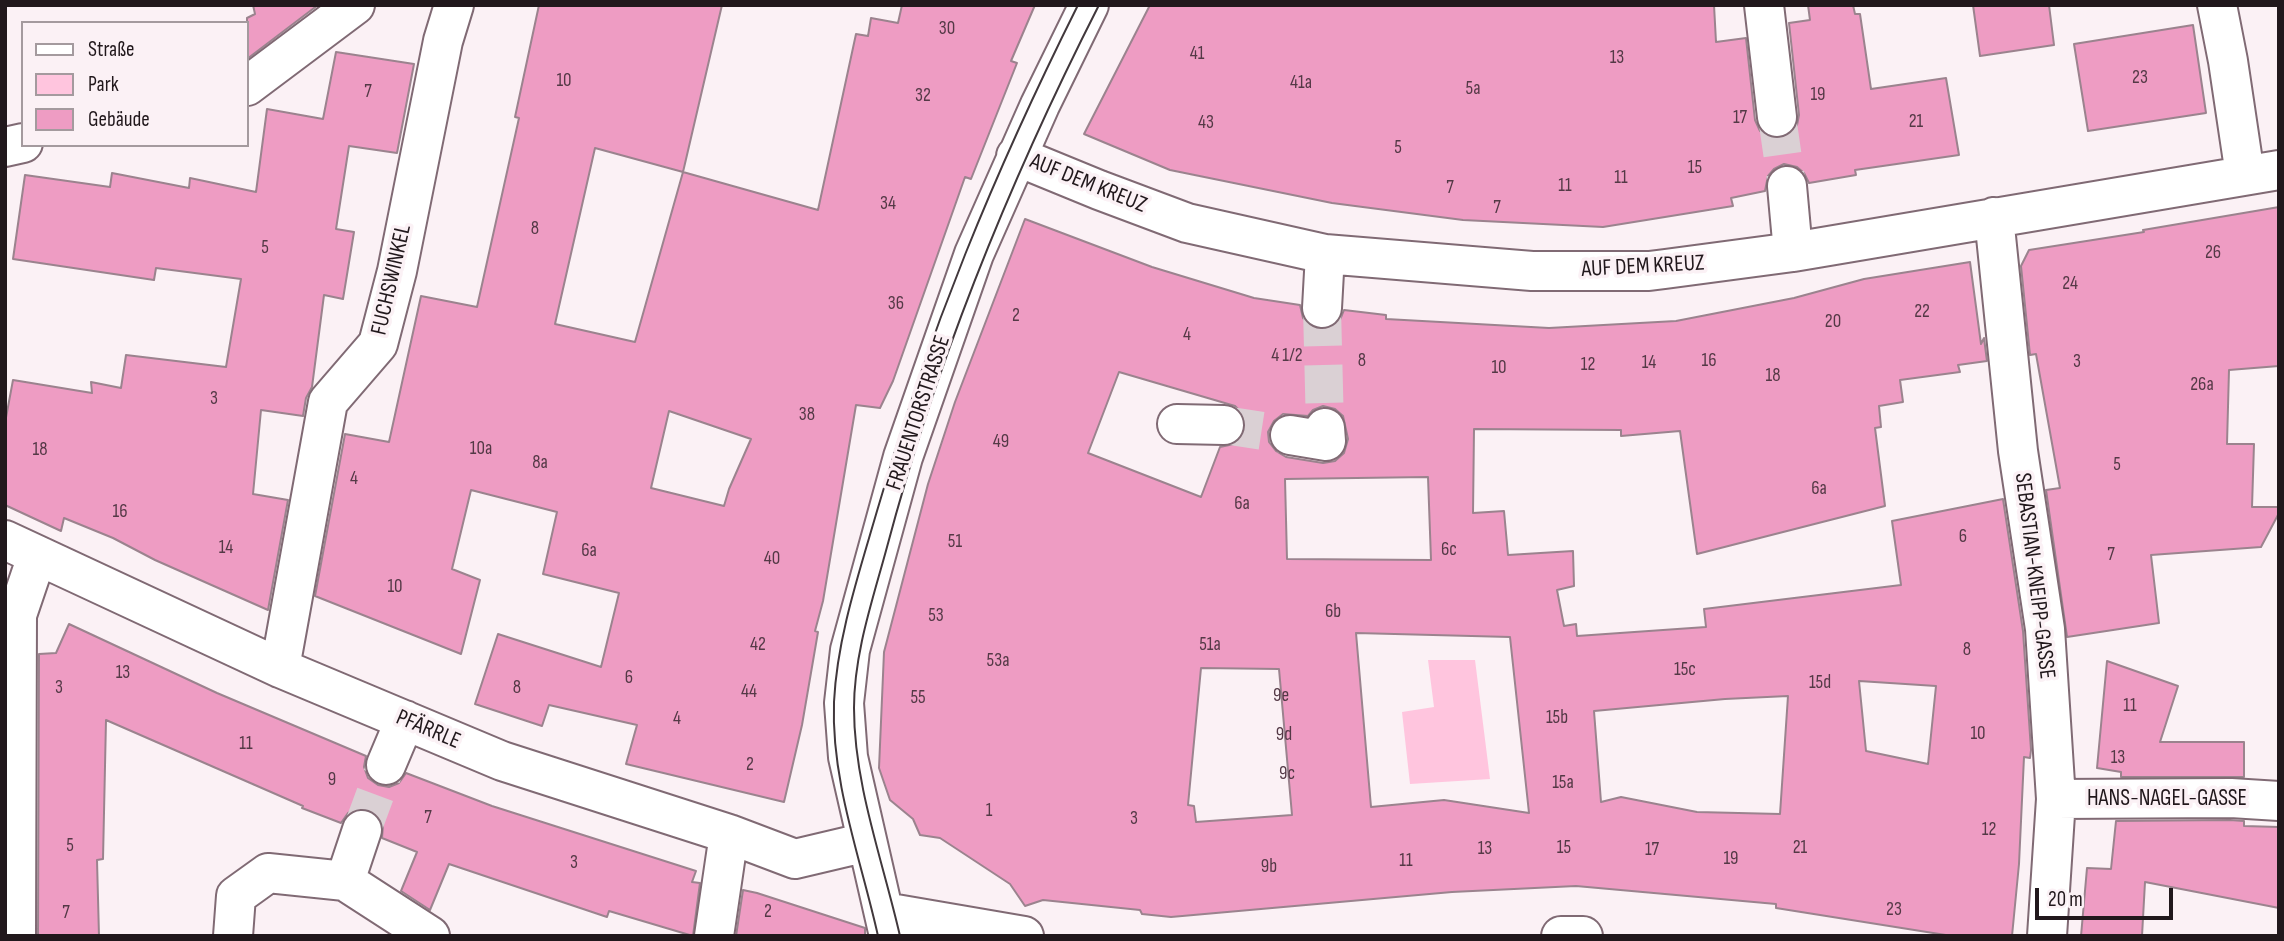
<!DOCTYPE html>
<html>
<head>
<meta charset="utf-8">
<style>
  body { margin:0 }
  #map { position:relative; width:2284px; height:941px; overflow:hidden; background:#fbf1f5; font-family:"Sofia Sans Condensed",sans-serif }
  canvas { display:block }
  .frame { position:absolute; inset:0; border:7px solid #21181c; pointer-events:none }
  .legend { position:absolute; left:21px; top:21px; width:228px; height:126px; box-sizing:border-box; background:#fbf1f5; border:2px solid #a49a9e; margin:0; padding:9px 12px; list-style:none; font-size:21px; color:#21181c }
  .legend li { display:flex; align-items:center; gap:14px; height:35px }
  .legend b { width:35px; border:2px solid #a49a9e }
  .scale { position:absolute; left:2035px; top:888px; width:138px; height:32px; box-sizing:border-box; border:4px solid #21181c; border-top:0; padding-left:9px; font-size:21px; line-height:24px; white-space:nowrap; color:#21181c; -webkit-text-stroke:5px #fbf1f5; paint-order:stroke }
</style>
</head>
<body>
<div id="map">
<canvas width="2284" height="941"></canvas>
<div class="frame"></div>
<ul class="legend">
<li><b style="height:9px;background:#fff"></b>Straße</li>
<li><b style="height:19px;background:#ffc5de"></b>Park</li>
<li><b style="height:19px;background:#ee9cc3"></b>Gebäude</li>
</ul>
<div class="scale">20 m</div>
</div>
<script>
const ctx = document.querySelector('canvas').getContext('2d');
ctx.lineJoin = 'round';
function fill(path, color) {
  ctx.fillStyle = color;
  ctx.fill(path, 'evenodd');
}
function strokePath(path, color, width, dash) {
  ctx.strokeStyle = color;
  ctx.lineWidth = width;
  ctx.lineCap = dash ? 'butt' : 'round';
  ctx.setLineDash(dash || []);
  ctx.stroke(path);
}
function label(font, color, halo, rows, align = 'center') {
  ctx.font = font + ' "Sofia Sans Condensed",sans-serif';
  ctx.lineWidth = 7;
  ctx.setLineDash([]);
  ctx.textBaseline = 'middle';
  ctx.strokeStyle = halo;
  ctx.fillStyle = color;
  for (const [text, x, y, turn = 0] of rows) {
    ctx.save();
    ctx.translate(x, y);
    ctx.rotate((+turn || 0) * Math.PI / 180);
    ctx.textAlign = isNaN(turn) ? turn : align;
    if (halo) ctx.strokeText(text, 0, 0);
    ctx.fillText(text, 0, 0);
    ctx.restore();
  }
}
fill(new Path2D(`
  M1428 660H1475L1490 779 1410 784 1402 712 1434 707Z`), '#ffc5de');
const building = new Path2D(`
  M253 5H318L247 59V18L255 14Z
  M539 5H722L683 172 818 210 856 34 868 36 871 18 898 23 902 5H1035L1011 61 1017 63 971 179 965 177 893 381 880 408 856 405 823 601 815 631 818 632 802 725 784 802 626 764 637 725 549 705 542 726 475 704 498 634 601 667 619 593 543 574 557 512 471 490 452 569 480 580 461 654 315 596 345 434 389 442 421 296 477 307 519 118 515 117ZM595 148 683 172 635 342 555 324ZM669 411 751 439 729 489 724 506 651 488Z
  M1150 5H1714L1716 42 1746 38 1755 120 1760 131 1768 137 1779 139 1791 134 1797 125 1799 115 1789 23 1810 20 1808 5H1853L1855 14H1860L1871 89 1946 78 1959 155 1855 170 1856 175 1809 183 1804 173 1797 167 1784 164 1774 169 1768 176 1765 191 1731 198 1733 206 1603 227 1463 220 1332 203 1170 170 1084 134Z
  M1973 5H2049L2054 45 1980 56Z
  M2193 25 2206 113 2088 131 2074 44Z
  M336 52 414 64 397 153 349 146 336 229 354 232 343 299 324 295 312 387 306 398 303 416 261 410 253 494 288 500 268 610 155 560 113 538 64 518 61 531 5 505V423L13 380 92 393 91 382 121 388 126 355 226 367 241 279 156 268 154 280 13 259 25 175 110 187 112 173 189 188 190 178 256 192 267 109 323 119Z
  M2279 207V366L2229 370 2227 444H2254L2252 507H2279V513L2261 547 2151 555 2159 623 2067 637 2046 490 2060 488 2036 354 2030 355 2021 266 2029 250 2144 232 2143 230Z
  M1025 219 1152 267 1254 298 1300 305 1303 318 1311 327 1321 330 1332 327 1340 320 1344 310 1386 315V319L1549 328 1676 321 1794 298 1864 279 1970 262 1981 344 1984 338 1987 361 1958 365 1960 372 1900 380 1903 402 1879 406 1881 427 1875 428 1885 506 1697 554 1680 431 1621 436V430L1474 429 1473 513 1504 511 1508 555 1573 551 1574 586 1557 590 1564 626 1576 624 1577 636 1706 627 1704 609 1901 585 1892 521 2003 499 2023 631 2031 750 2030 758 2024 757 2019 864 2012 936H1952L1776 908V904L1576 886 1452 892 1171 917 1142 914 1140 910 1043 900 1025 906 1010 884 940 838 920 835 913 819 890 800 879 768 884 652 928 484 955 402ZM1119 372 1235 406 1243 414 1246 425 1243 436 1234 444 1220 447 1201 497 1088 453ZM1323 406 1335 409 1343 416 1348 439 1344 453 1335 461 1323 463 1286 457 1276 451 1269 442 1268 432 1274 421 1283 414 1308 416 1313 410ZM1428 477 1431 560 1287 559 1285 479ZM1356 633 1510 637 1529 813 1444 800 1371 807ZM1201 668 1279 669 1292 815 1196 822 1194 806 1188 805ZM1859 681 1936 686 1928 764 1866 751ZM1788 696 1780 814 1697 812 1621 797 1601 802 1594 711 1725 699Z
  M69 624 217 693 366 756 364 767 368 778 378 785 389 787 399 783 406 773 492 806 696 871 692 882 700 883 693 936 609 911 607 917 449 864 430 910 401 891 417 852 382 838 383 825 379 816 370 810 357 809 348 813 341 823 302 808 303 806 106 720 103 859 97 860 99 936H38L39 654 56 653Z
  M2107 661 2178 686 2160 742H2244V777H2121V772L2097 768Z
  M2230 820 2244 821V826L2279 827V908L2145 882 2142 936H2081L2087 868 2111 869 2116 821Z
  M743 890 757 893 865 928V936H736Z`);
fill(building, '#ee9cc3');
strokePath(building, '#9b838e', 2);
strokePath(new Path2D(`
  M1777 117 1787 186
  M1322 308 1325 428
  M1224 425 1290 435
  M362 830 386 765`), '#dad0d4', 38, [38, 19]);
const minor = new Path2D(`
  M1764 5 1777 117
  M2217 5 2228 61 2245 175
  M247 86 355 5
  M5 147 23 143
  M1016 156 1099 190 1187 223 1325 254 1532 271H1649L1665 269 1793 252 2279 170
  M1787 186 1793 252
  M1994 217 2018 451 2045 629 2056 799 2047 936
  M1322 308 1325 254
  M1177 424 1224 425
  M1290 435 1326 441 1325 428
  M5 540 280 668 502 761 729 834 795 859 867 842
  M280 668 328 402 378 344 397 271 443 41 454 5
  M386 765 405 720
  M2056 799 2231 798 2279 801
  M345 881 362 830
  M884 912 1024 936
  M16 936 17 615 37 556
  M233 936 236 896 268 873 345 881 430 936
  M714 936 729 834
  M889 936 848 757 844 703 850 650 903 457 974 254 1040 105 1089 5
  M1561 936H1583`);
strokePath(minor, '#806a74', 42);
strokePath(minor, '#fff', 38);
strokePath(new Path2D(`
  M878 936C861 859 831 782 834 702 837 638 859 573 877 511 928 333 995 171 1078 5
  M900 936C883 861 854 785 854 708 854 653 873 599 887 547 937 359 1011 178 1099 5`), '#41383c', 2);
label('19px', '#543946', null, [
  ["30",947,29],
  ["41",1197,54],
  ["13",1617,58],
  ["23",2140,78],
  ["10",564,81],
  ["41a",1301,83],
  ["5a",1473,89],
  ["7",368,92],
  ["19",1818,95],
  ["32",923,96],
  ["17",1740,118],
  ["21",1916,122],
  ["43",1206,123],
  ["5",1398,148],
  ["15",1695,168],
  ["11",1621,178],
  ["11",1565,186],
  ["7",1450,188],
  ["34",888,204],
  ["7",1497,208],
  ["8",535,229],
  ["5",265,248],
  ["26",2213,253],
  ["24",2070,284],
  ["36",896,304],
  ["22",1922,312],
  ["2",1016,316],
  ["20",1833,322],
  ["4",1187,335],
  ["4 1/2",1287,356],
  ["8",1362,361],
  ["16",1709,361],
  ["3",2077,362],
  ["14",1649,363],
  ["12",1588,365],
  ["10",1499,368],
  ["18",1773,376],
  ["26a",2202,385],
  ["3",214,399],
  ["38",807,415],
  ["49",1001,442],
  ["10a",481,449],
  ["18",40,450],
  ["8a",540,463],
  ["5",2117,465],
  ["4",354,479],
  ["6a",1819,489],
  ["6a",1242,504],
  ["16",120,512],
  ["6",1963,537],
  ["51",955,542],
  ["14",226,548],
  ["6c",1449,550],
  ["6a",589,551],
  ["7",2111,555],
  ["40",772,559],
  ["10",395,587],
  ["6b",1333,612],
  ["53",936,616],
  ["42",758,645],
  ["51a",1210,645],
  ["8",1967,650],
  ["53a",998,661],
  ["15c",1685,670],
  ["13",123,673],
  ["6",629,678],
  ["15d",1820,683],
  ["3",59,688],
  ["8",517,688],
  ["44",749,692],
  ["9e",1281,696],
  ["55",918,698],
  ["11",2130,706],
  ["15b",1557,718],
  ["4",677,719],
  ["10",1978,734],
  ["9d",1284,735],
  ["11",246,744],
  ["13",2118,758],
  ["2",750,765],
  ["9c",1287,774],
  ["9",332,780],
  ["15a",1563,783],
  ["1",989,811],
  ["7",428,818],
  ["3",1134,819],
  ["12",1989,830],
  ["5",70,846],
  ["15",1564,848],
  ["21",1800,848],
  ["13",1485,849],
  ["17",1652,850],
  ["19",1731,859],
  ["11",1406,861],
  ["3",574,863],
  ["9b",1269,867],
  ["23",1894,910],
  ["2",768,912],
  ["7",66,913]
]);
label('23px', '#21181c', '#fbf1f5', [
  ["AUF DEM KREUZ",1088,184,22],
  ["AUF DEM KREUZ",1643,267,-3],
  ["FUCHSWINKEL",392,280,-77],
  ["FRAUENTORSTRASSE",919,413,-72],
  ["SEBASTIAN-KNEIPP-GASSE",2034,576,83],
  ["PFÄRRLE",428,730,23],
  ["HANS-NAGEL-GASSE",2167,799]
]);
</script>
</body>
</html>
